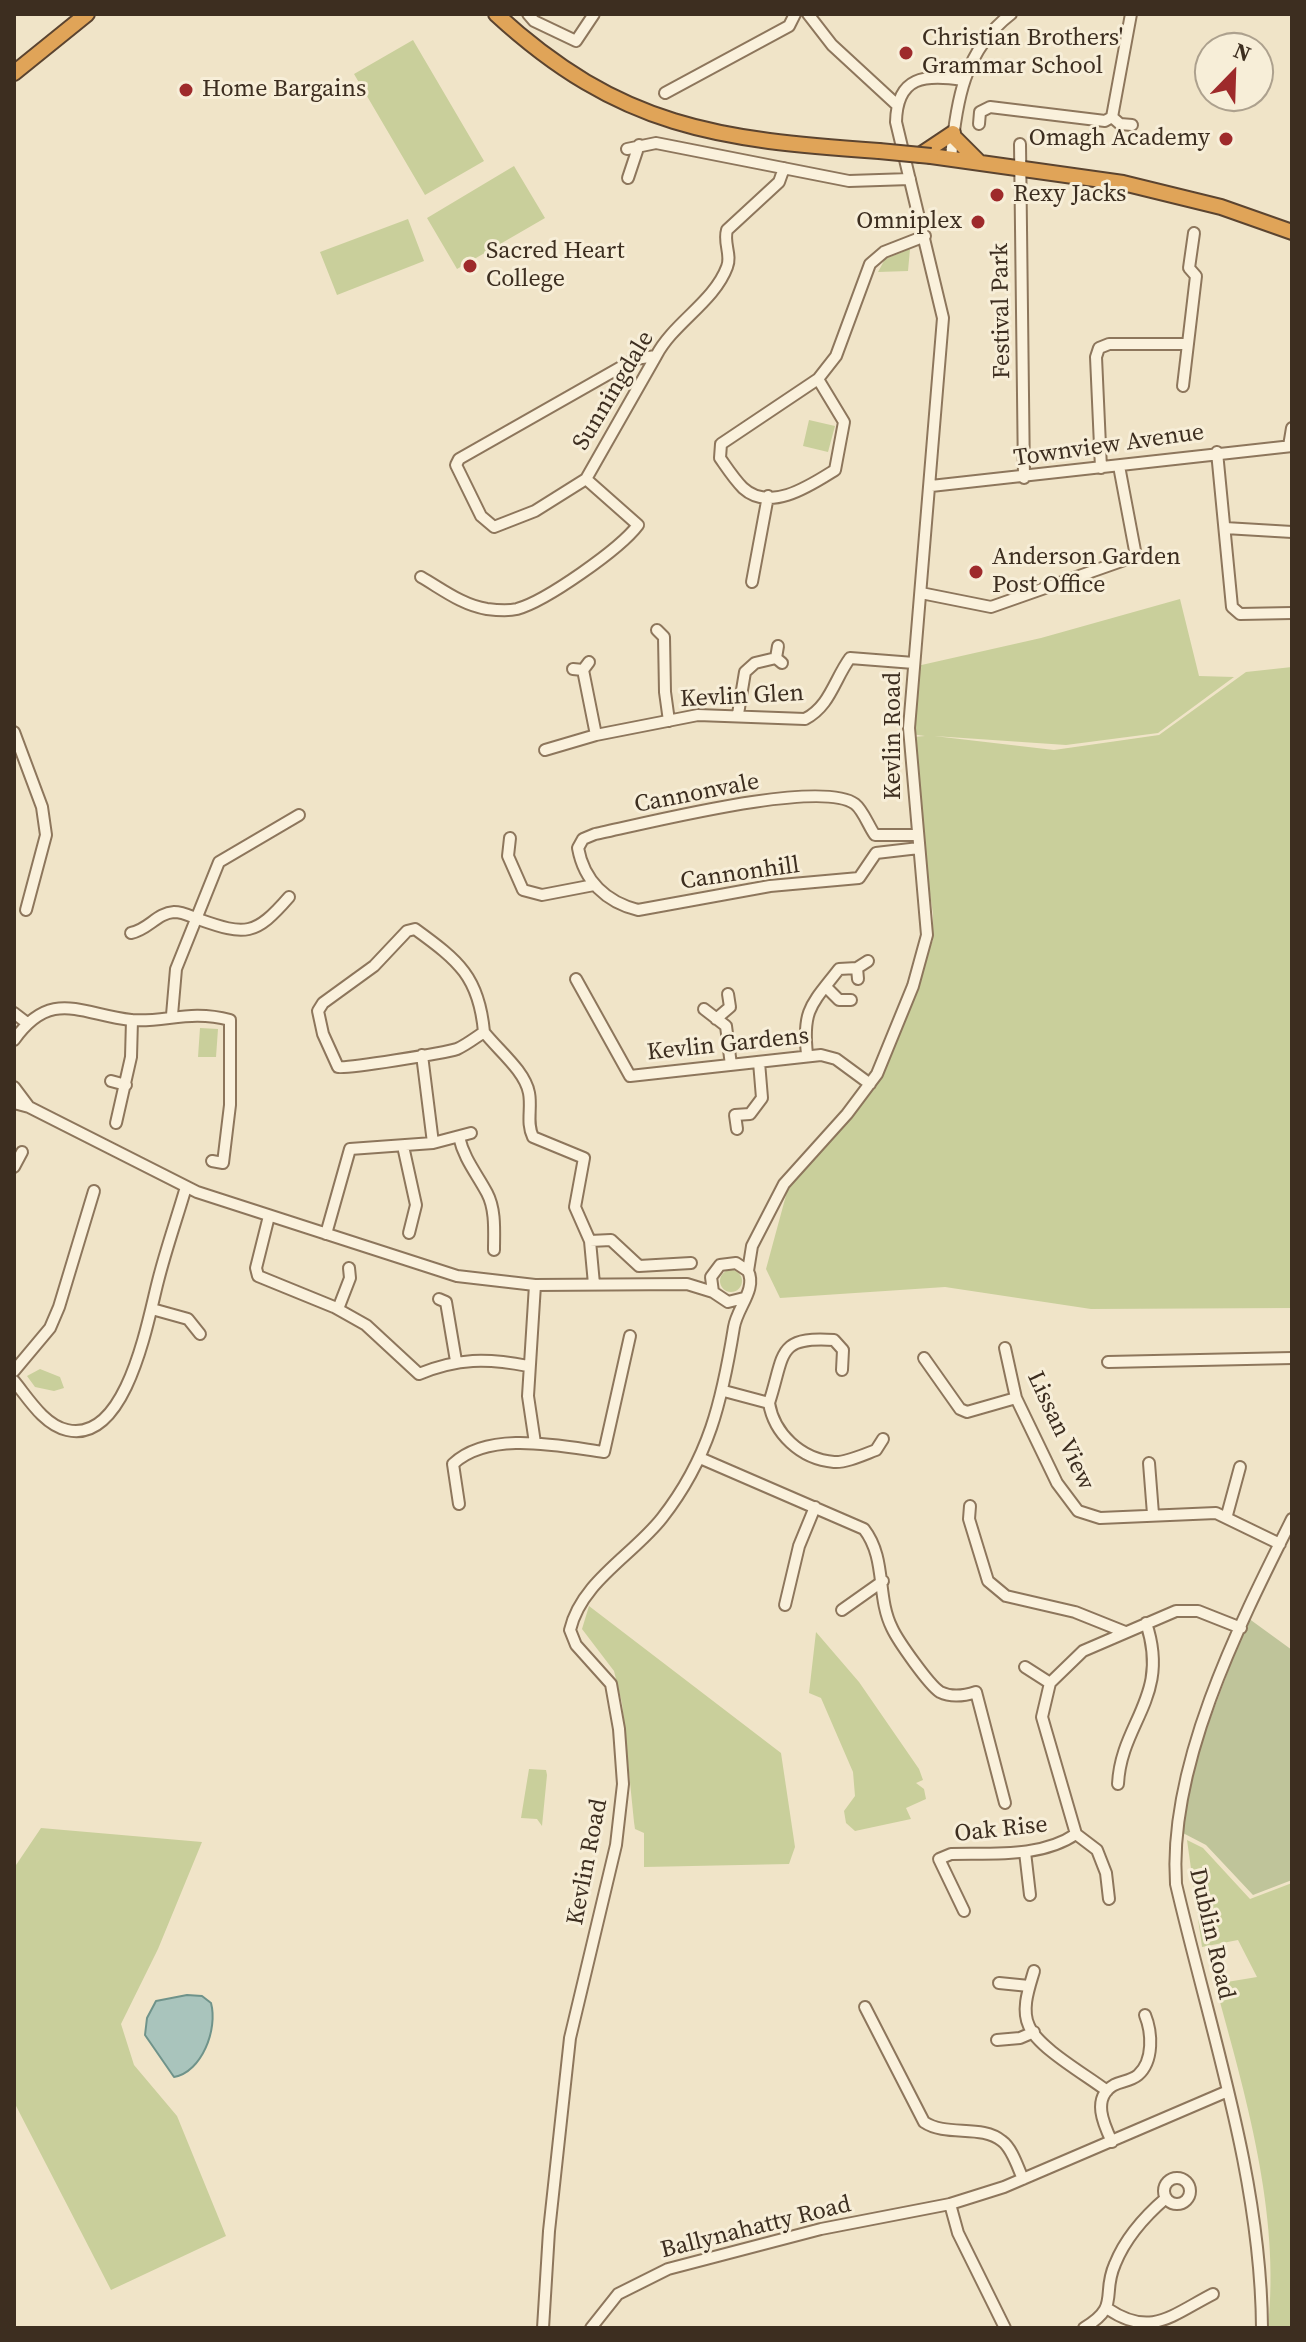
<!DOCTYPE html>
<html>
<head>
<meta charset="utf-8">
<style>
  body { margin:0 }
  #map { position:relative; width:1306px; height:2342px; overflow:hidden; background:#f0e4c8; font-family:"Source Serif 4",serif }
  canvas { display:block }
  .frame { position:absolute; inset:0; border:16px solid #3d2e20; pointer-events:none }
  .north { position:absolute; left:1194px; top:32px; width:80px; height:80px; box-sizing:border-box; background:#f7eed8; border:2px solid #ada18e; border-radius:50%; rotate:23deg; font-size:22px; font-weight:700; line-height:32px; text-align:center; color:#3d2e20 }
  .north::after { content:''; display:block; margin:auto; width:28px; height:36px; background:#9e2a2b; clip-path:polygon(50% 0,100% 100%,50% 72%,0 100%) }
</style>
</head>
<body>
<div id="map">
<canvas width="1306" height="2342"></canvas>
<div class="frame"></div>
<div class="north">N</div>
</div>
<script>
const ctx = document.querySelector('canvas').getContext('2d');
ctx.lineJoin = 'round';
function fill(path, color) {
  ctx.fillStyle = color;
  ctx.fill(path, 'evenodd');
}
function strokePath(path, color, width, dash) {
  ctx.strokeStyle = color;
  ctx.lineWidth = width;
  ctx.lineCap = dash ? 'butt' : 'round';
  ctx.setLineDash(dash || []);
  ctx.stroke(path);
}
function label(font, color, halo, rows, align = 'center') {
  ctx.font = font + ' "Source Serif 4",serif';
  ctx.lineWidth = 6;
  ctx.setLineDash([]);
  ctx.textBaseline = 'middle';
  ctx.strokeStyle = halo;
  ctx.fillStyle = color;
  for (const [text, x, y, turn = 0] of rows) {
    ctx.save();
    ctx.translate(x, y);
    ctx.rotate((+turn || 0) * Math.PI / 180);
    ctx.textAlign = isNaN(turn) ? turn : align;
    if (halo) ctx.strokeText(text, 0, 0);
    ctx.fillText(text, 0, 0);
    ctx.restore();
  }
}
fill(new Path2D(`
  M413 40 484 161 425 195 354 74Z
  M514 166 545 218 457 269 427 218Z
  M408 219 424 261 337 295 320 252Z
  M910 249 908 271 878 272 885 259Z
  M809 420 835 426 828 452 803 446Z
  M1180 599 1199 676 1234 677 1158 733 1066 745 934 736 1054 750 1159 735 1246 672 1292 667V1308L1091 1309 945 1287 780 1298 766 1269 788 1188 878 1080 933 940V914L923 847 913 737 925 736 911 734 917 666 1041 638Z
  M200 1028 218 1029 216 1057H198Z
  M720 1281a11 11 0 1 1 22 0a11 11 0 1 1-22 0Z
  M40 1369 60 1377 64 1388 54 1391 35 1387 27 1376Z
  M589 1606 781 1753 795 1847 789 1864 644 1867V1833L635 1829 634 1822 622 1703 614 1671 582 1629Z
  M816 1632 859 1682 919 1769 923 1780 916 1783 924 1789 926 1799 906 1808 911 1819 855 1831 846 1823 844 1811 855 1796 853 1772 821 1698 809 1693Z
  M529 1769 546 1770 547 1775 542 1826 537 1819 521 1818Z
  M41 1828 202 1842 158 1949 121 2024 134 2065 177 2116 226 2236 111 2290 14 2102V1868Z
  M1187 1840 1203 1848 1250 1899 1292 1883V2328H1268C1281 2214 1245 2093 1215 1984L1257 1977 1238 1940 1202 1947Z`), '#c9cf9b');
fill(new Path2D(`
  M1248 1618 1292 1650V1880L1253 1895 1206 1845 1181 1832 1199 1749Z`), '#bfc49a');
const water = new Path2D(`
  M187 1995 202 1996 211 2003C218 2029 202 2072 174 2077L145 2035 147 2018 156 2001Z`);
fill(water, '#a9c4bc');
strokePath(water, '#6f938a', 2);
const minor = new Path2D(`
  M528 14 534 21 576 41 594 14
  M808 14 832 45 896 104
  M665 93 789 26 795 14
  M1112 117 1120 124 1132 125
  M979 124 980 112 990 107 1105 121 1112 117 1131 14
  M1020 144 1024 478
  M627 149 656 143 849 181 910 179
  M951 158C956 102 964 50 1011 14
  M628 178 639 145
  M656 356 635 359 459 459 456 465 481 516 494 527 535 511 586 479 656 356C673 323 714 302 727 267 732 255 723 243 727 230L779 182 784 168
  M818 379 844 422 835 470C811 485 770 513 743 488 734 479 727 468 720 458L721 444 818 379 836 356 870 264 884 252 925 236
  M1183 386 1196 276 1189 268 1194 233
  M1289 446 1292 428
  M1217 452 1232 607 1240 614 1292 613
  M1101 468 1096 357 1099 348 1109 344H1188
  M931 486 1292 446
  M1225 528 1292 532
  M421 577C442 589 462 605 487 609 495 610 509 611 517 609 546 601 620 549 638 525L586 479
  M752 582 768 496
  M921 593 991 607 1136 556 1119 466
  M657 630 664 637 665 692 669 721
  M778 646 776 658 782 663
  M573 669 583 670 589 662
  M583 670 596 735
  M738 714 745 672 755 663 776 658
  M14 732 42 807 46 835 26 910
  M545 750 596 735 698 715 805 719C830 706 834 680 850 658L914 663
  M917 835H875C869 827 863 810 855 804 820 778 640 825 595 834L583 839 578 848C584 881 606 902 638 910L770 886 859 878 876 853 919 848
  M510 838 508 856 523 890 542 895 594 885
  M415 929C459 961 479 977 484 1032 475 1038 466 1045 457 1049 445 1053 346 1069 338 1067L323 1034 318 1011 323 1003 374 966 407 931Z
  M131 933C148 930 157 913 174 912 183 912 190 916 198 919 246 936 255 936 289 897
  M576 979 630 1076 821 1055 836 1059 870 1084
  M858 979 857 968 868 961
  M826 987 839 1000H851
  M704 1009 726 1026 731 1065
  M14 1013 27 1023
  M172 1015 176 969 219 862 299 815
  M716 1019 730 1007 728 994
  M484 1032C498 1050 525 1071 529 1093 532 1108 526 1123 533 1137L584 1158 575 1207 590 1241 594 1284
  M14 1040C51 988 80 1014 131 1020 165 1023 189 1009 230 1020V1105L223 1163 212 1161
  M807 1054C802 1009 812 1004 839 969L857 968
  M422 1055 433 1143
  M111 1081 126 1085
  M14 1087 29 1107
  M14 1103 29 1107 197 1192 457 1276 535 1285 687 1284 713 1292 728 1302 744 1298
  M116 1123 131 1057 132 1020
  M737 1129 735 1115 750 1114 762 1098 759 1062
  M459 1137C464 1159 477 1174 487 1193 496 1210 494 1232 494 1250
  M403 1146 416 1205 409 1233
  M14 1167 22 1152
  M269 1216 256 1268 258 1276 334 1307 366 1325 419 1374C458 1358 487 1358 528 1366
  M326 1234 350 1149 433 1143 471 1133
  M590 1241 611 1240 639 1266 691 1263
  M748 1271 752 1246 784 1184 847 1114 877 1074 913 986 927 935 909 728 943 318 896 122C897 76 925 74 963 80
  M439 1299 446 1302 456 1361
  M152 1309 188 1319 200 1334
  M338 1309 350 1278 349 1268
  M1005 1348 1016 1398 1057 1483 1078 1511 1100 1518 1216 1513 1280 1544
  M924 1358 960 1409 967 1412 1016 1398
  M1108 1362 1292 1358
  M14 1371 50 1328 59 1307 94 1191
  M14 1381C28 1398 44 1425 67 1430 127 1444 148 1319 158 1281 166 1249 177 1218 186 1187
  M724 1391 769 1403C774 1433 800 1459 834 1462 846 1463 865 1454 876 1450L883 1439
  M769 1403C785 1354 776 1336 834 1340L843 1350 842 1370
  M535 1443 528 1396 535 1285
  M700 1458 864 1529C887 1559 876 1596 892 1628 898 1641 929 1685 940 1692 952 1698 964 1696 976 1692L1005 1803
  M1149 1463 1153 1514
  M459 1504 453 1464C489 1430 560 1446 604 1452L630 1336
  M970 1506 969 1519 988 1581 1006 1596 1075 1612 1125 1632
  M1227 1515 1240 1467
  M785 1605 799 1546 815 1507
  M842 1610 883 1581
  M1025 1667 1050 1683
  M1118 1784C1121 1722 1171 1697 1146 1623
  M1076 1834 1042 1717 1050 1683 1083 1651 1176 1611H1198L1241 1628
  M1076 1834 1097 1850 1106 1873 1109 1899
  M1025 1852 1030 1895
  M964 1911 939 1859 951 1854C992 1853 1041 1858 1076 1834
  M1034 1971C1029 1988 1021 2009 1029 2026 1038 2048 1088 2076 1107 2091
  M999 1983 1029 1986
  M865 2007 924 2122C946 2137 982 2124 1002 2141 1012 2148 1018 2168 1023 2179
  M997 2040 1020 2038 1034 2032
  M1112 2142C1104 2125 1091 2098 1114 2085 1122 2081 1131 2081 1138 2075 1154 2061 1152 2032 1145 2015
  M1164 2191a13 13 0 1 1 26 0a13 13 0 1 1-26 0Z
  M950 2204 958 2233 1005 2328
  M1108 2309C1151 2338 1172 2315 1213 2294
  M543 2328 549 2231 570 2038 616 1845 623 1784 619 1729 611 1684 576 1645 570 1630C581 1582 633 1555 662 1518 709 1458 722 1401 734 1327 737 1308 757 1289 748 1271L736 1263 720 1265 711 1277 713 1292
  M591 2328 618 2294 668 2269 821 2229 950 2204 1004 2187 1228 2091
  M1084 2328C1121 2306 1101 2295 1115 2264 1125 2239 1145 2216 1166 2198
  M1262 2328C1261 2177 1210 2030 1176 1884 1168 1765 1239 1625 1292 1519`);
const highway = new Path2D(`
  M496 14C620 128 719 140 879 151
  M14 73 87 14
  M953 136 978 161
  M920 155 953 133
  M931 156 1123 183 1221 207 1292 232`);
strokePath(minor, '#8d765c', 14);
strokePath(highway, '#5b4430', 18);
strokePath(minor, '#faf1dc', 10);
strokePath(highway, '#e0a458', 14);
const highwayBridge = new Path2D(`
  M879 151 931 156`);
strokePath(highwayBridge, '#5b4430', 18, []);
strokePath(highwayBridge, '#e0a458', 14);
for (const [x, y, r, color] of [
  [906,53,8,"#9e2a2b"],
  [186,90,8,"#9e2a2b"],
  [1226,139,8,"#9e2a2b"],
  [997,195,8,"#9e2a2b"],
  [978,222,8,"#9e2a2b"],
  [470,266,8,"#9e2a2b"],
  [976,572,8,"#9e2a2b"]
]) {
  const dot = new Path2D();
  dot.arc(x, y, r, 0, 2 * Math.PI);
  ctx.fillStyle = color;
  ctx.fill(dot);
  strokePath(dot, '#f7eed8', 3);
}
label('24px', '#3d2e20', '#f7eed8', [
  ["Christian Brothers'",922,39],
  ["Grammar School",922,67],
  ["Home Bargains",202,90],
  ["Omagh Academy",1210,139,"right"],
  ["Rexy Jacks",1013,195],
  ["Omniplex",962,222,"right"],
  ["Sacred Heart",486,252],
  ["College",486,280],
  ["Anderson Garden",992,558],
  ["Post Office",992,586]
], 'left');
label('24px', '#3d2e20', '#f7eed8', [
  ["Festival Park",1002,311,-91],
  ["Sunningdale",614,391,-59],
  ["Townview Avenue",1109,446,-8],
  ["Kevlin Glen",742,697,-3],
  ["Kevlin Road",894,736,-90],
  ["Cannonvale",697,794,-11],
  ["Cannonhill",740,874,-8],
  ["Kevlin Gardens",728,1045,-6],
  ["Lissan View",1060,1431,65],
  ["Oak Rise",1001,1830,-6],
  ["Kevlin Road",588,1862,-79],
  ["Dublin Road",1211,1934,77],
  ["Ballynahatty Road",756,2228,-14]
]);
</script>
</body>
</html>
